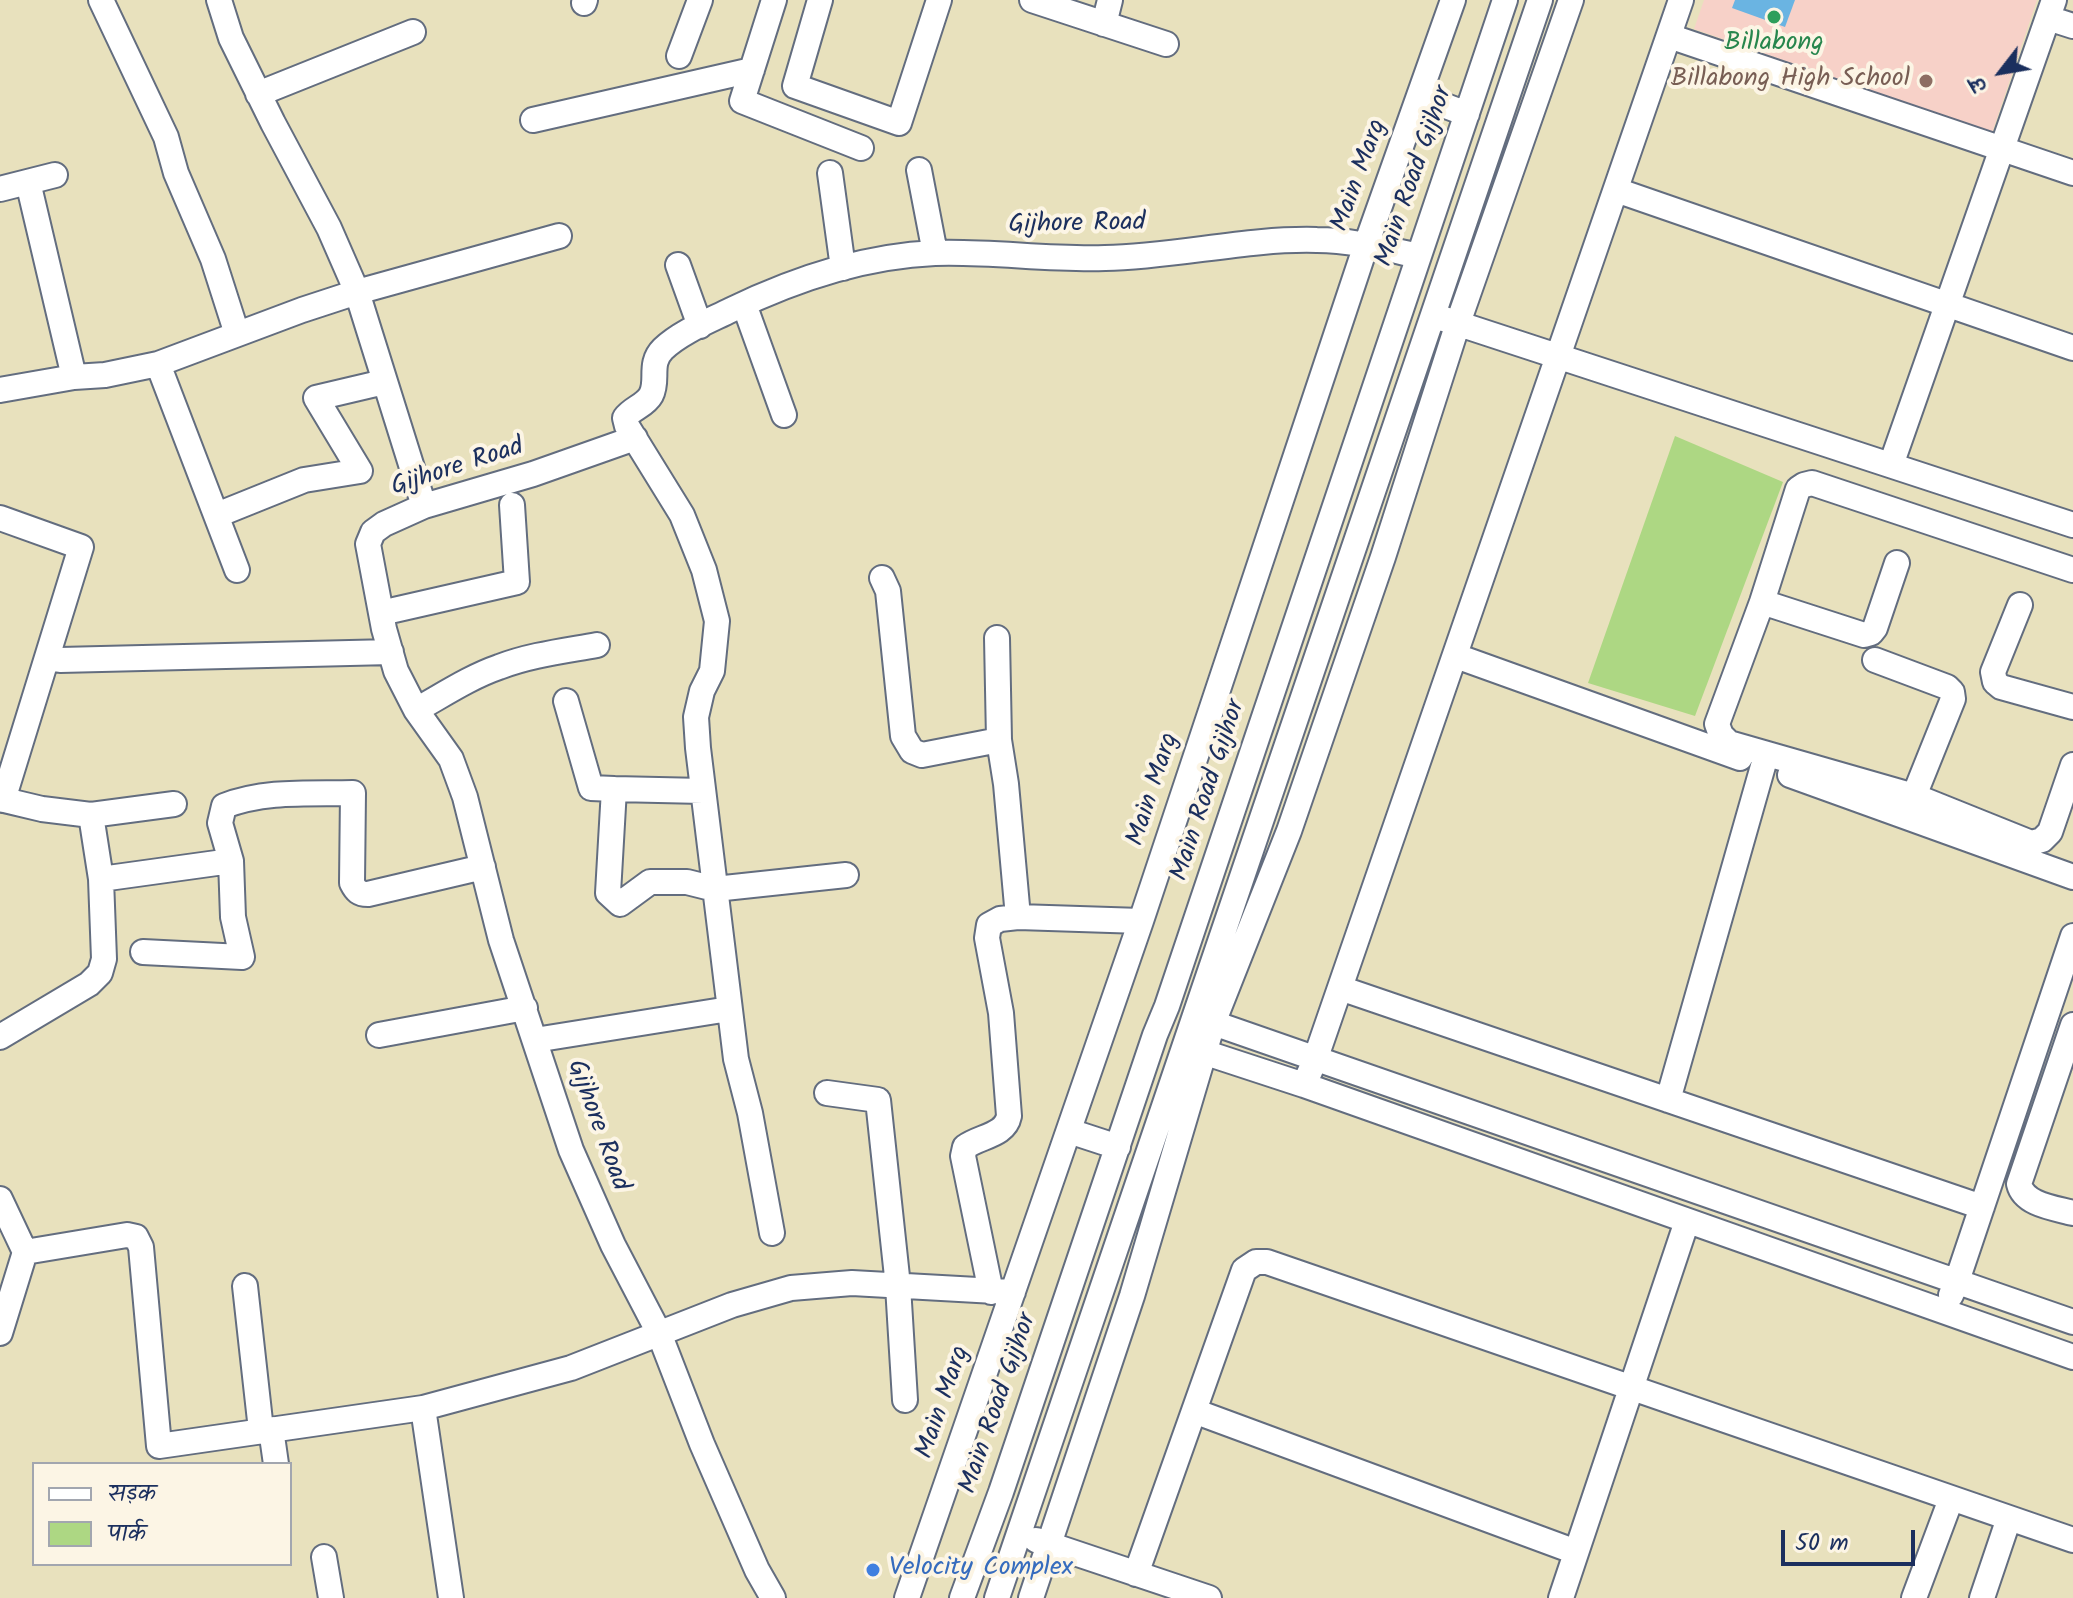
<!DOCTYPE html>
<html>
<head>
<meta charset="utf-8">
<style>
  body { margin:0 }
  #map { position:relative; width:2073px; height:1598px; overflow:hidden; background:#e8e1bd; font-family:Kalam,"Playpen Sans Deva",sans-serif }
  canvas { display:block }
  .legend { position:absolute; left:32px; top:1462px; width:260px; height:104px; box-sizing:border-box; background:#fcf5e5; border:2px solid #a2a6af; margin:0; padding:10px 14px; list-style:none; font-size:24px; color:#1b2f5e }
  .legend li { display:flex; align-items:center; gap:16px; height:40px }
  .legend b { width:40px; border:2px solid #a2a6af }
  .north { position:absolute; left:1961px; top:32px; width:80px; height:80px; -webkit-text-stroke:6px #fcf5e5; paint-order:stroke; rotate:239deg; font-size:22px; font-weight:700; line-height:32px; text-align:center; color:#1b2f5e }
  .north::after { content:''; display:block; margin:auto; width:28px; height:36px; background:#1b2f5e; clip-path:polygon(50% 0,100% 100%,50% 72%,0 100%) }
  .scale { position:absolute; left:1781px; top:1530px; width:134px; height:36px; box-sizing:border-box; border:4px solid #1b2f5e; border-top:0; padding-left:10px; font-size:24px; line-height:28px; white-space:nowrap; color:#1b2f5e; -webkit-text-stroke:6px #fcf5e5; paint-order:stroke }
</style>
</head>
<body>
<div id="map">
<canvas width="2073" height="1598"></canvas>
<ul class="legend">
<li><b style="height:10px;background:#fff"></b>सड़क</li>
<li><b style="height:22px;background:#add783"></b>पार्क</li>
</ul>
<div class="north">उ</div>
<div class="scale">50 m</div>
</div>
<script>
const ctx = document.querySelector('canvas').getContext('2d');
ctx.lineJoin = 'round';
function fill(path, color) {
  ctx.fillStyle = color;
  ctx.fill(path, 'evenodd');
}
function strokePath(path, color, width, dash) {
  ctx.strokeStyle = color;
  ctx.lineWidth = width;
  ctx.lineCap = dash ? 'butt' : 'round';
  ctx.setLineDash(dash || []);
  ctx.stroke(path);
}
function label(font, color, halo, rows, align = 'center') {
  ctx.font = font + ' Kalam,sans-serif';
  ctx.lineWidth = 8;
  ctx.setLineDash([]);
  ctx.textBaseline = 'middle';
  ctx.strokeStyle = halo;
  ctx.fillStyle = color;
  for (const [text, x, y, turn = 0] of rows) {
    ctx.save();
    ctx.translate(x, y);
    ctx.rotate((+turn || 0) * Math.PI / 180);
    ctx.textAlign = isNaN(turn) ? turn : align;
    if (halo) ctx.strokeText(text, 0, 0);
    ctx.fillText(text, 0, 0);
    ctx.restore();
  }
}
fill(new Path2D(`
  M1704 0H2037L1992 133 1694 29Z`), '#f7d1c8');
fill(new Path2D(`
  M1675 436 1783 482 1695 716 1588 683Z`), '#add783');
fill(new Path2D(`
  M1735 0H1795L1785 27 1732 8Z`), '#6ab4e2');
const minor = new Path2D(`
  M101 0 166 137 176 173 213 259 237 334
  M219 0 231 38 273 123 329 228 357 292 424 506
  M774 0 742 101 861 148
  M820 0 795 86 899 123 939 0
  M1032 0 1166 44
  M584 3 585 0
  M2048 18 2073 26
  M1104 24 1110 0
  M1669 36 2073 173
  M679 56 700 0
  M258 94 413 32
  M1419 96 1467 114
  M533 120 752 70
  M919 170 935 253
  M830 173 843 268
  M28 182 74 377
  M0 189 55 175
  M1616 190 2073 348
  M678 265 700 326
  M744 304 784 415
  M1444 319 2073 525
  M158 364 237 570
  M0 390 74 377 105 375 158 364 302 310 357 292 559 236
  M635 438 533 474 424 506 384 524 373 532 368 544 384 629 396 671 416 710 451 759 465 797 501 940 571 1150 613 1245 659 1333 702 1444 757 1570 773 1598
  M1891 465 2054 0
  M217 515 304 480 360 471 316 398 384 382
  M0 518 81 547 3 800
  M2073 570 1812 483 1804 485 1798 489 1762 602 1717 724 1721 735 1729 743 1914 796 2031 843 2042 840 2050 832 2073 765
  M882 578 888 591 903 736 912 751 922 755 999 740
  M1762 602 1864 635 1871 633 1875 628 1897 563
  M2020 605 1993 672 1995 682 2001 687 2073 707
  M381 613 517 582 512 505
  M1456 656 1740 758
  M47 658 60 660 391 652
  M1875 660 1947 687 1952 692 1953 699 1914 796
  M566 701 591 788 614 789 608 893 620 904 650 882H687L715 889 846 875
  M416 710C443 695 470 677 499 667 530 655 564 651 597 645
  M1790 775 2073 877
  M614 789 703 791
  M0 799 42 809 91 815 101 879 104 959 100 973 89 984 0 1037
  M91 815 174 804
  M231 861 220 823 224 806C266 790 309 794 353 793L352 883C356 891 359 894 368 894L483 867
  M101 879 231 861 233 917 242 957 143 952
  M1018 917 1141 921
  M1340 988 1982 1207
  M1199 1018 2073 1322
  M2073 1025 2019 1184C2024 1205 2055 1208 2073 1213
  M379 1035 525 1008
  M535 1040 729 1009
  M1188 1047 1304 1085 2073 1357
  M1304 1085 1315 1060 1681 0
  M827 1093 878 1100 898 1286 905 1400
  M1668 1100 1763 766
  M1069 1131 1118 1147
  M0 1199 25 1252 0 1333
  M772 1233 750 1113 736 1059 698 748 696 717 702 691 712 671 717 621 704 570 682 515 627 426 625 418C632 408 645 406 651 395 659 380 648 364 663 349 681 332 709 321 731 310 795 279 864 256 935 253 991 251 1048 260 1105 258 1176 257 1246 238 1317 240 1351 240 1386 249 1419 256
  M25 1252 127 1235 136 1237 141 1247 159 1446 423 1408
  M245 1286 261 1430
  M991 1292 963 1156 965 1147C980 1136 1005 1136 1009 1116L1001 1013 987 938 989 925 1000 919 1018 917 1006 784 999 740 997 638
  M1951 1295 1957 1281 2073 936
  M1194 1411 1576 1552
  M271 1429 276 1464
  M1036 1540 1209 1598
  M324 1557 331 1598
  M1136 1574 1244 1270 1256 1262H1267L2073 1540
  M451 1598 423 1408 571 1368 732 1305 791 1288 852 1283 1013 1292
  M907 1598 1141 921 1366 245 1453 0
  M962 1598 1001 1492 1155 1035 1167 1006 1505 0
  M997 1598 1540 0
  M1031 1598 1132 1296 1213 1023 1289 831 1383 557 1458 323 1571 0
  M1561 1598 1687 1221
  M1914 1598 1951 1499
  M1982 1598 2009 1518`);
strokePath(minor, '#636d7f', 28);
strokePath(minor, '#fff', 24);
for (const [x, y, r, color] of [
  [1774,17,8,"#2e9e5b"],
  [1926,81,8,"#8d6e63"],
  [873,1570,8,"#3f7fe0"]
]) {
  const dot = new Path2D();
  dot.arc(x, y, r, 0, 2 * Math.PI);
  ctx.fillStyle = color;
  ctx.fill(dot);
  strokePath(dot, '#fcf5e5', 3);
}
label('26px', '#27864d', '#fcf5e5', [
  ["Billabong",1774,45]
]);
label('26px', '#785e54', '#fcf5e5', [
  ["Billabong High School",1910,81]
], 'right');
label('26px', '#1b2f5e', '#fcf5e5', [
  ["Main Marg",1361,176,-70],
  ["Main Road Gijhor",1416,177,-71],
  ["Gijhore Road",1077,226,-1],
  ["Gijhore Road",458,469,-18],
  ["Main Marg",1155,790,-72],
  ["Main Road Gijhor",1210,791,-72],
  ["Gijhore Road",596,1126,70],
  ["Main Marg",945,1403,-71],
  ["Main Road Gijhor",1000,1404,-71]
]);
label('26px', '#366cbe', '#fcf5e5', [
  ["Velocity Complex",889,1570]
], 'left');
</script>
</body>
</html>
